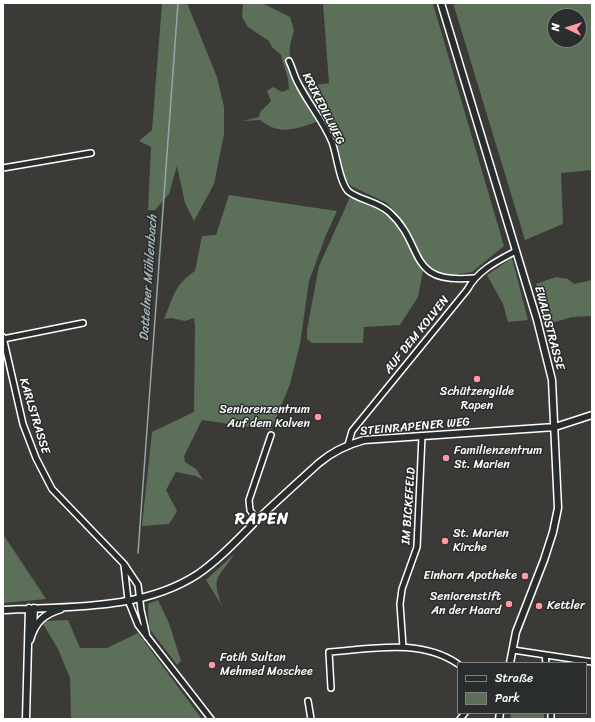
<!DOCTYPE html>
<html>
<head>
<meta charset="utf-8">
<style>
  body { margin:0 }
  #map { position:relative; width:595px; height:722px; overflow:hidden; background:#3b3a37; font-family:Sriracha,sans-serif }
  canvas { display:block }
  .frame { position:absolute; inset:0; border:4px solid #fff; pointer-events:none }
  .legend { position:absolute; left:457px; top:662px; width:130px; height:52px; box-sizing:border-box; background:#2a2d2e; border:1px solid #7f8182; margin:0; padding:5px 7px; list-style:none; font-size:12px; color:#fff }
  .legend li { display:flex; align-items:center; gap:8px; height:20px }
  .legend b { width:20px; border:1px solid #7f8182 }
  .north { position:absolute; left:547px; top:8px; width:40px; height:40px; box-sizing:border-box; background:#2a2d2e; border:1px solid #7f8182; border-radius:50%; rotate:274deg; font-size:11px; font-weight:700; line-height:16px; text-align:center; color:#fff }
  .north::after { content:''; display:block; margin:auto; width:14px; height:18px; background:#ff9aa2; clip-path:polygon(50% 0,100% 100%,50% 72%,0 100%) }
</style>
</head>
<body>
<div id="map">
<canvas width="595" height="722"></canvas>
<div class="frame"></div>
<ul class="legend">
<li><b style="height:5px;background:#2a2d2e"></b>Straße</li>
<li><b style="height:11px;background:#5b6f59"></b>Park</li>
</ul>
<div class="north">N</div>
</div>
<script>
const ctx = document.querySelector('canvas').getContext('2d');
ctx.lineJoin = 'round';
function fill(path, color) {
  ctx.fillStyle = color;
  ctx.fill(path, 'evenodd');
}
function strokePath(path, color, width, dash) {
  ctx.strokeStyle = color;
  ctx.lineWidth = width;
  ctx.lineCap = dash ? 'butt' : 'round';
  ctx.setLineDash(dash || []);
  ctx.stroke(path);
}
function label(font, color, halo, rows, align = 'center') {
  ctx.font = font + ' Sriracha,sans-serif';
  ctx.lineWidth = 3;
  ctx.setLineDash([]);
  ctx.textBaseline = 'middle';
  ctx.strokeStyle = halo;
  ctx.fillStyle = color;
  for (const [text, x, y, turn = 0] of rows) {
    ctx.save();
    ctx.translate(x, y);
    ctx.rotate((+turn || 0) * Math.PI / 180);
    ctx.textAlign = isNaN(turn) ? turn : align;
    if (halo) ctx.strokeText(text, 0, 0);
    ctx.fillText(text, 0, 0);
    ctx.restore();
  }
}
fill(new Path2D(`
  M162 3H187L217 77 224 107V134L214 184 194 221 185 203 177 166 169 194 155 210H148L151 147 139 141 152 130Z
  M243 3H262L290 17 294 30 290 45 289 70 297 85 319 121C296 129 280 136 260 120L243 121 259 117 260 112 271 101 267 91 273 87 282 92 289 89 288 79 281 55 272 47 269 41 248 27 242 17Z
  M323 3 433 4 504 246 472 272 446 276 427 267 399 216 387 203 351 186 345 179 338 147 323 117 303 87 329 83Z
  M453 3 592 4V170L561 173 563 224 525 240ZM555 16H579V40H555Z
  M229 195 337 211 326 235 309 281 300 344 290 384 271 430 202 420 184 456 185 462 196 469 203 480 196 476 176 472 166 490 177 511 169 524 142 526 152 432 194 412 195 325 194 318 185 321 171 318 164 319C174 297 173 286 195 271L202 236 216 235Z
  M351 195 381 208 391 215 423 270 418 297 400 325 364 327 363 343H312L307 339V330L319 266Z
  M512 258 528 320 508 322 503 304 487 275Z
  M556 277 568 279 574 284 592 280V316L572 317 548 324 536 284Z
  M3 534 46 599 3 603Z
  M234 554C220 578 210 574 222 606L206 580Z
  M158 600 169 623 181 661 177 665 149 628 148 604Z
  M68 620 80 648H107L138 633 202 719H71L70 678 58 649 43 624 45 621Z
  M511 713H544V719H510Z`), '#5b6f59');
strokePath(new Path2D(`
  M138 553 178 3`), '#94a6aa', 1.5);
const minor = new Path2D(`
  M289 61C292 67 294 75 297 81 307 102 323 120 332 142 337 155 339 181 348 191 358 200 377 201 389 212 426 245 405 285 474 278
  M3 168 91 153
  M3 337 23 424 36 458 52 489 124 564 138 585 141 610 147 637
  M3 339 83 323
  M348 445 352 431 467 290C478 270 497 261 516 251
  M257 520 250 510 249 500 271 435
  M124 565 128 600 138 625 211 719
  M403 647 400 604 402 589 417 547 422 436
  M513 650 592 662
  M545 655 546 663
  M331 688 329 652C372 649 420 638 458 664
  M308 701 311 719
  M551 713V719
  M460 719 465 713`);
const tertiary = new Path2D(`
  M441 3 537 320 552 380 558 508 553 532 544 560 516 632 510 663
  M3 610C67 606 142 611 198 574 220 559 238 539 256 521 277 501 298 482 319 463 333 451 346 445 364 440L555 427 592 415
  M33 629 34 608
  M30 640C35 622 44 614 61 609
  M26 719 29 608
  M499 719 500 713`);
strokePath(minor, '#fff', 8);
strokePath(tertiary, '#fff', 9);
strokePath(minor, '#2a2d2e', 5);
strokePath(tertiary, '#2a2d2e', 6);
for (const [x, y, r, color] of [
  [477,379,4,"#ff9aa2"],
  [318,417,4,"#ff9aa2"],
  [446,458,4,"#ff9aa2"],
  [445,541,4,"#ff9aa2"],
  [525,576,4,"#ff9aa2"],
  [509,604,4,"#ff9aa2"],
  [539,606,4,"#ff9aa2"],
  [212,665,4,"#ff9aa2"]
]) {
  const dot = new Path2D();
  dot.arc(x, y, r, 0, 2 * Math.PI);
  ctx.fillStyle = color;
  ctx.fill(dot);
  strokePath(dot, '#2a2d2e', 1.5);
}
label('12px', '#fff', '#2a2d2e', [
  ["KRIKEDILLWEG",323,109,63],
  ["EWALDSTRASSE",549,328,75],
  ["AUF DEM KOLVEN",417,335,-51],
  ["KARLSTRASSE",34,416,73],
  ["STEINRAPENER WEG",415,427,-5],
  ["IM BICKEFELD",409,506,-86]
]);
label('12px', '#fff', '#2a2d2e', [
  ["Schützengilde",477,392,"center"],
  ["Rapen",477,406,"center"],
  ["Seniorenzentrum",310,410,"right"],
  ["Auf dem Kolven",310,424,"right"],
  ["Familienzentrum",454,451],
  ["St. Marien",454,465],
  ["St. Marien",453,534],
  ["Kirche",453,548],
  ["Einhorn Apotheke",517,576,"right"],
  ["Seniorenstift",501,597,"right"],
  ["An der Haard",501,611,"right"],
  ["Kettler",547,606],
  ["Fatih Sultan",220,658],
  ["Mehmed Moschee",220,672]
], 'left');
label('italic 13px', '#a6b4b8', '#2a2d2e', [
  ["Dattelner Mühlenbach",149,278,-86]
]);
ctx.letterSpacing = '1px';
label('bold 16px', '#fff', '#2a2d2e', [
  ["RAPEN",262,520]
]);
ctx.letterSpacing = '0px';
</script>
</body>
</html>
